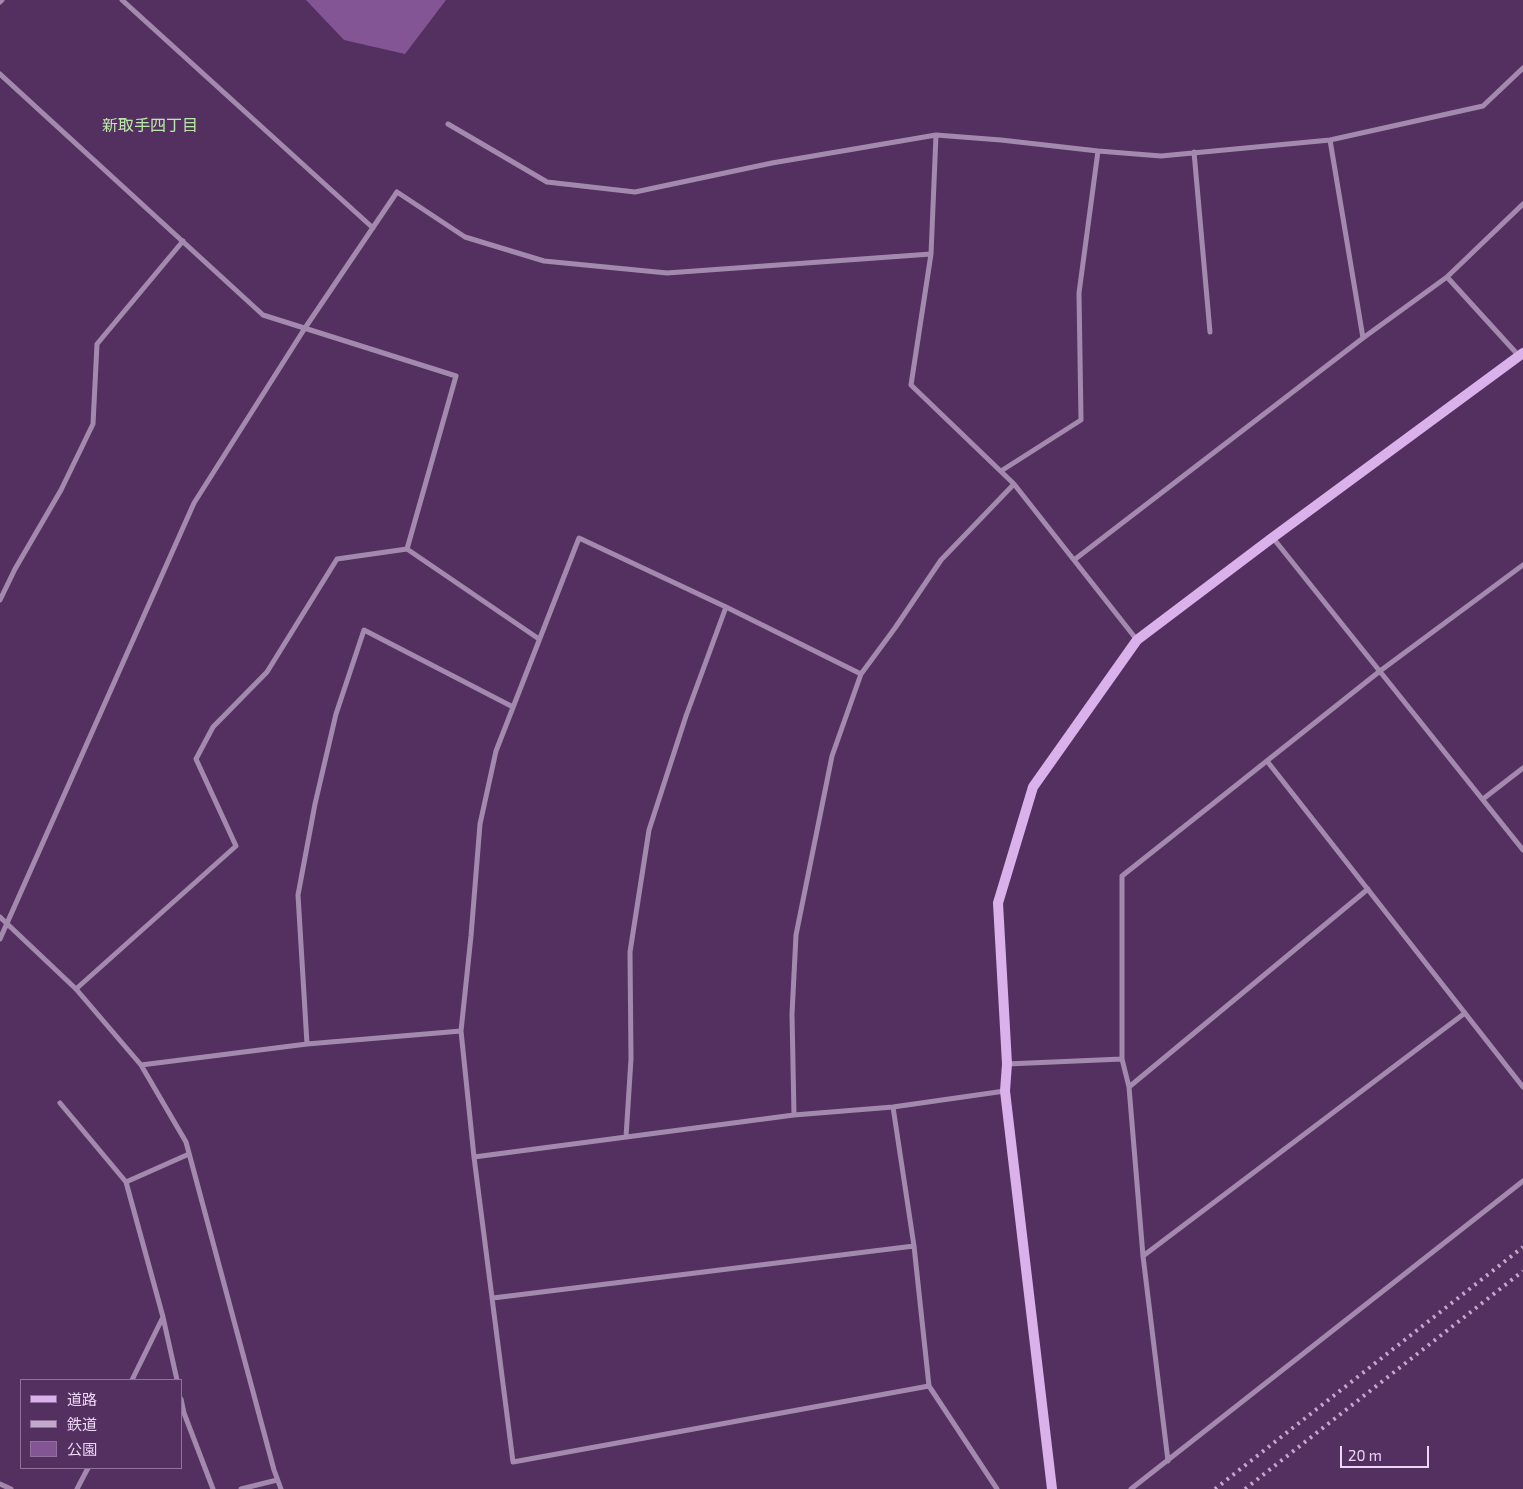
<!DOCTYPE html>
<html>
<head>
<meta charset="utf-8">
<style>
  body { margin:0 }
  #map { position:relative; width:1523px; height:1489px; overflow:hidden; background:#543061; font-family:"Exo 2","Noto Sans JP",sans-serif }
  canvas { display:block }
  .legend { position:absolute; left:20px; top:1379px; width:162px; height:90px; box-sizing:border-box; background:#543061; border:1px solid #90729c; margin:0; padding:6px 9px; list-style:none; font-size:15px; color:#ebd6f4 }
  .legend li { display:flex; align-items:center; gap:10px; height:25px }
  .legend b { width:25px; border:1px solid #90729c }
  .scale { position:absolute; left:1340px; top:1446px; width:89px; height:22px; box-sizing:border-box; border:2px solid #ebd6f4; border-top:0; padding-left:6px; font-size:15px; line-height:18px; white-space:nowrap; color:#ebd6f4; -webkit-text-stroke:4px #543061; paint-order:stroke }
</style>
</head>
<body>
<div id="map">
<canvas width="1523" height="1489"></canvas>
<ul class="legend">
<li><b style="height:6px;background:#dbb1ec"></b>道路</li>
<li><b style="height:6px;background:#c2a9cc"></b>鉄道</li>
<li><b style="height:14px;background:#835595"></b>公園</li>
</ul>
<div class="scale">20 m</div>
</div>
<script>
const ctx = document.querySelector('canvas').getContext('2d');
ctx.lineJoin = 'round';
function fill(path, color) {
  ctx.fillStyle = color;
  ctx.fill(path, 'evenodd');
}
function strokePath(path, color, width, dash) {
  ctx.strokeStyle = color;
  ctx.lineWidth = width;
  ctx.lineCap = dash ? 'butt' : 'round';
  ctx.setLineDash(dash || []);
  ctx.stroke(path);
}
function label(font, color, halo, rows, align = 'center') {
  ctx.font = font + ' "Exo 2","Noto Sans JP",sans-serif';
  ctx.lineWidth = 5;
  ctx.setLineDash([]);
  ctx.textBaseline = 'middle';
  ctx.strokeStyle = halo;
  ctx.fillStyle = color;
  for (const [text, x, y, turn = 0] of rows) {
    ctx.save();
    ctx.translate(x, y);
    ctx.rotate((+turn || 0) * Math.PI / 180);
    ctx.textAlign = isNaN(turn) ? turn : align;
    if (halo) ctx.strokeText(text, 0, 0);
    ctx.fillText(text, 0, 0);
    ctx.restore();
  }
}
fill(new Path2D(`
  M306 0H446L405 54 344 40Z`), '#835595');
strokePath(new Path2D(`
  M122 0 373 228
  M0 2 2 0
  M0 74 263 315 456 376 407 549
  M448 124 547 182 635 192 772 163 936 135 1001 140 1098 151 1161 156 1330 140 1483 106 1523 68
  M1330 140 1363 338
  M1194 152 1210 332
  M931 254 911 385 1014 484
  M1447 277 1519 356
  M1001 471 1081 420 1079 293 1098 151
  M1273 538 1523 850
  M1074 560 1363 338 1447 277 1523 204
  M0 600 15 569 61 490 93 424 97 344 183 241
  M861 674 726 607 579 538 496 751 480 824 471 936 461 1031 474 1157 513 1462 929 1386 914 1246 893 1107
  M1267 761 1523 1087
  M1483 799 1523 768
  M0 917 76 989 141 1065 186 1142 274 1470 281 1489
  M0 939 194 503 305 328 397 192 465 237 544 261 667 273 931 254 936 135
  M76 989 236 846 196 759 213 727 267 672 337 559 407 549 539 639
  M307 1044 298 895 315 804 336 714 364 630 513 707
  M1007 1064 1122 1059
  M141 1065 307 1044 461 1031
  M1129 1087 1368 889
  M60 1103 126 1182 163 1317
  M794 1115 792 1014 796 935 832 756 861 674 895 628 941 560 1014 484 1137 640
  M626 1137 631 1059 630 952 649 830 686 716 726 607
  M474 1157 794 1115 893 1107 1005 1091
  M126 1182 189 1154
  M1143 1256 1465 1013
  M493 1298 914 1246
  M132 1380 163 1317 177 1380
  M929 1386 997 1489
  M181 1399 184 1413 213 1489
  M1168 1461 1143 1256 1129 1087 1122 1059V876L1380 671 1523 565
  M0 1484 11 1489
  M77 1489 88 1468
  M241 1489 277 1480
  M1131 1489 1523 1181`), '#a489ae', 5);
strokePath(new Path2D(`
  M1052 1489 1005 1091 1007 1064 998 903 1033 787 1137 640 1272 538 1523 353`), '#dbb1ec', 10);
strokePath(new Path2D(`
  M1215 1489 1523 1247
  M1245 1489 1523 1271`), '#c2a9cc', 4, [2.5, 5]);
label('16px', '#bae8a6', '#543061', [
  ["新取手四丁目",150,126]
]);
</script>
</body>
</html>
